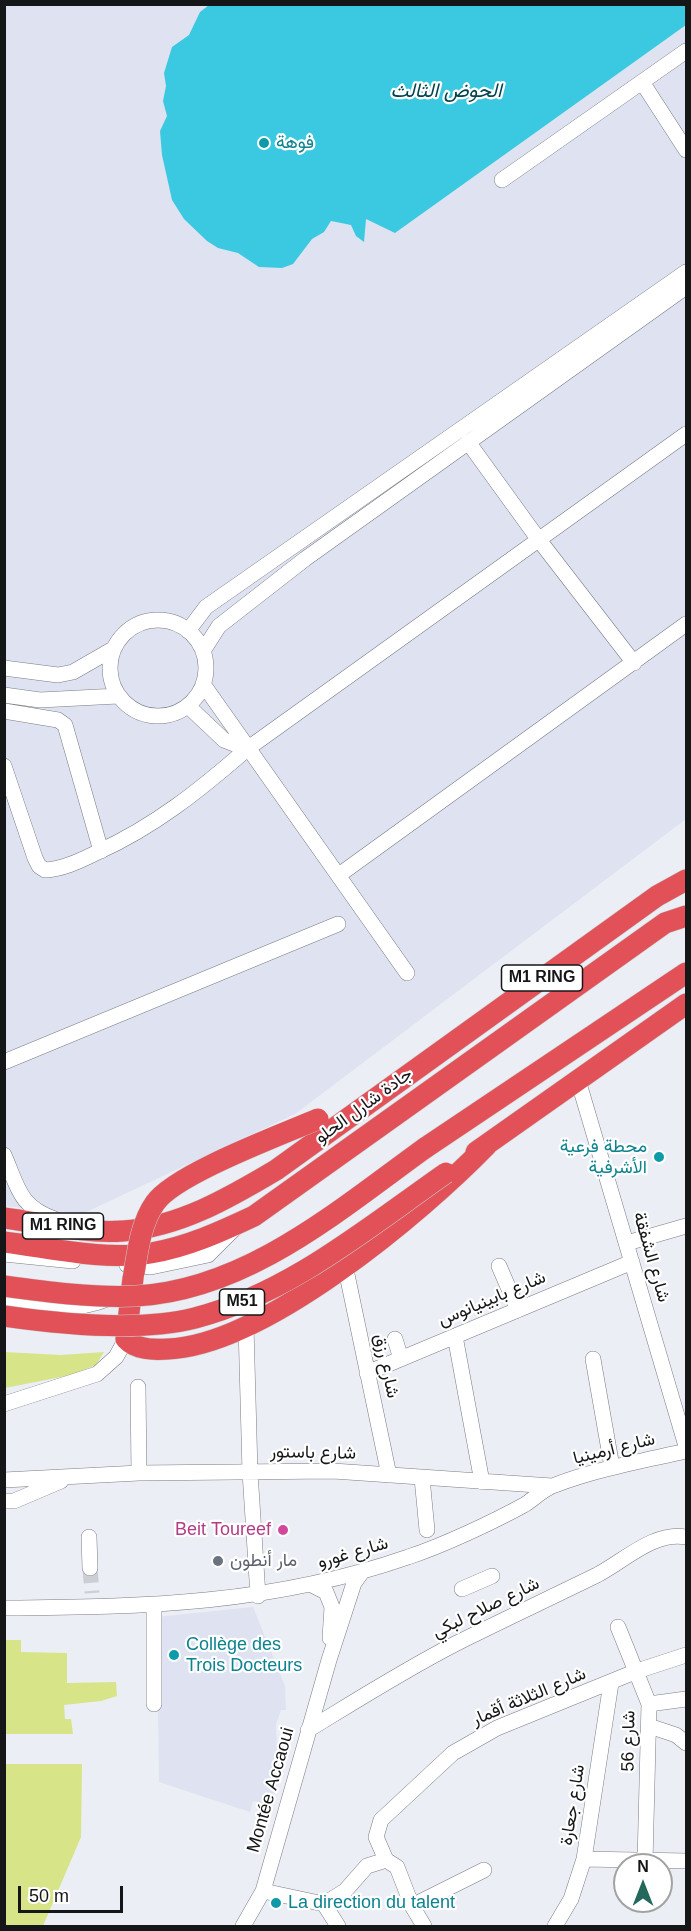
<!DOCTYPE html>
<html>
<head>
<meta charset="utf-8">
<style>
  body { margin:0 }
  #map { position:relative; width:691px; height:1931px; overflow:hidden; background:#ebeef5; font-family:Arial,sans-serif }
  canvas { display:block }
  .frame { position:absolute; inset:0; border:6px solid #151618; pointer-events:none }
  .north { position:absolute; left:613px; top:1853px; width:60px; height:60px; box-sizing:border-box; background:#fff; border:2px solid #a1a2a3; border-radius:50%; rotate:0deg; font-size:16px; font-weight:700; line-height:24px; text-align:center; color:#151618 }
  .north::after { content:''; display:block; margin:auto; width:21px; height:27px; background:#23685b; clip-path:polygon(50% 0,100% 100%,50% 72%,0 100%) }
  .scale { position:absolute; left:18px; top:1886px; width:105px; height:27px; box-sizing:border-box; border:3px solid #151618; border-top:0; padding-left:8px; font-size:18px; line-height:21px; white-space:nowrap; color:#151618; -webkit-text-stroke:4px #fff; paint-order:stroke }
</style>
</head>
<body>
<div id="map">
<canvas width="691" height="1931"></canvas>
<div class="frame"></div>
<div class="north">N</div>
<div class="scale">50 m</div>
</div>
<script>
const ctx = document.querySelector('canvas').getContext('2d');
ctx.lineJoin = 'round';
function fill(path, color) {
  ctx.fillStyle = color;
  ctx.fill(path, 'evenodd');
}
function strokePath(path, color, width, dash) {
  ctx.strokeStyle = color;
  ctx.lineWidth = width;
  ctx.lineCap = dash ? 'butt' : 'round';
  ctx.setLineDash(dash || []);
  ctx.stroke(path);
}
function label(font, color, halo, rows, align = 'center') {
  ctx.font = font + ' Arial,Vazirmatn,sans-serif';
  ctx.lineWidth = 4.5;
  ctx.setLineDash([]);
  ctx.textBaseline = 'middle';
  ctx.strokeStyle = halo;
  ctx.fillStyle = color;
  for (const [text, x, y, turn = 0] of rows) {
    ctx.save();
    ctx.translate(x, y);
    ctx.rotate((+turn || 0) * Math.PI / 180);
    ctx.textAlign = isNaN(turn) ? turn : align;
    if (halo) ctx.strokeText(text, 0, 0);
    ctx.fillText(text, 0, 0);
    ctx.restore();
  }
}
fill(new Path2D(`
  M4 5H336L395 233 686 25V819L295 1114 82 1214 5 1206Z
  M253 1607 285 1686 286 1710H281L276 1724 277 1751 282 1768 271 1806 253 1801 250 1812 159 1782 157 1617Z`), '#dee2f1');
fill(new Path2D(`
  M4 1352 61 1355 104 1352 96 1365 71 1375 5 1388Z
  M5 1640H21V1652L67 1653V1683L116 1682 117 1696 101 1701 64 1705 65 1719H71L73 1734H5Z
  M5 1764H82L81 1837 43 1926H5Z`), '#d7e588');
fill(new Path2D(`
  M209 5 686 4V25L395 233 366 219 364 242 356 236 351 225 331 221 324 232 312 239 293 264 282 268 259 267 238 253 218 248 207 241 184 219 172 200 162 155 160 131 167 116 163 101 166 86 164 73 172 47 189 35 200 12Z`), '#3bc9e1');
strokePath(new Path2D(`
  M90 1568 92 1593`), '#cbced4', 15, [15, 8]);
const minor = new Path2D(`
  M642 82 686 150
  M502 180 686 51
  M468 442 539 540 634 663
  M110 668a48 48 0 1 1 96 0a48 48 0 1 1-96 0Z
  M188 631 206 607 686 272
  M203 651 219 626 305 559 686 287
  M4 668 58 675 73 672 113 649
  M203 684 407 973
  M4 695 40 700 118 696
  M188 706 224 740 247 749
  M4 711 58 720 65 725 101 851
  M4 766 35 858 39 866 45 870C64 869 81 860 98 852 155 826 200 790 247 749L686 434
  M339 875 686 624
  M4 1062 338 924
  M578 1080 686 1446
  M4 1155C18 1187 19 1207 55 1219
  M627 1243 686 1226
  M4 1254 73 1261
  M127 1265 151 1267 208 1255 235 1228
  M345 1265 389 1475
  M499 1266 518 1310
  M4 1302C39 1306 73 1313 107 1299
  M246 1326 250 1472 258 1596
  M455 1336 482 1482
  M395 1339 401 1359
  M593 1359 612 1467
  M367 1373 632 1262
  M138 1387 139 1473
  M4 1404 97 1374 116 1357 126 1339
  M422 1478 427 1530
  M4 1480 139 1473 333 1471 552 1486
  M4 1501H14L61 1481
  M89 1537 90 1568
  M312 1585 326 1592 332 1607 330 1638
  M462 1589 492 1576
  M154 1606V1704
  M4 1608C146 1607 273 1604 408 1557 442 1546 493 1522 524 1505 534 1499 543 1489 555 1485 597 1469 642 1461 686 1451
  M618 1627 649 1704 645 1862
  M649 1704 686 1699
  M649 1726 676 1735 686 1743
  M308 1730C357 1700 406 1669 457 1643 503 1620 550 1598 597 1575 624 1561 654 1531 686 1537
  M584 1859 686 1861
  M386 1860 376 1837 381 1820 453 1753 497 1728 637 1671 686 1655
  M263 1891 324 1904 345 1891 367 1866 386 1860 397 1867 412 1906 424 1926
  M324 1904 338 1926
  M412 1906 484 1870
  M243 1926 263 1891 329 1660 354 1583 362 1572
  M555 1926 571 1899 584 1859 611 1683`);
const highway = new Path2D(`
  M425 1148 686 973
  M476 1152 686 1004
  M4 1218C43 1223 85 1234 123 1231 179 1227 229 1198 276 1170L657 896 686 880
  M4 1242C52 1248 103 1261 151 1253 187 1247 220 1232 254 1216L665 923 686 916
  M133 1278 126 1339C136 1350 154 1350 168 1349 264 1345 421 1213 487 1145`);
strokePath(minor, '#7b7d84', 16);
strokePath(highway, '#ccc', 22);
strokePath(minor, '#fff', 15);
strokePath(highway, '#e15157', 21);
const highwayBridge = new Path2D(`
  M134 1273C138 1249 141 1223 155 1203 175 1174 281 1135 318 1119
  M4 1286C48 1292 92 1298 136 1296 247 1290 339 1210 425 1148
  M4 1316C60 1324 141 1332 195 1318 290 1293 367 1228 446 1173`);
strokePath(highwayBridge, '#ccc', 22, []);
strokePath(highwayBridge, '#e15157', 21);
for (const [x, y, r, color] of [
  [264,143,6,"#0f9aa8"],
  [659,1157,6,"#0f9aa8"],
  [283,1530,6,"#d1479c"],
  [218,1561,6,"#6b7280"],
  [174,1655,6,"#0f9aa8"],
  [276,1903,6,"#0f9aa8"]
]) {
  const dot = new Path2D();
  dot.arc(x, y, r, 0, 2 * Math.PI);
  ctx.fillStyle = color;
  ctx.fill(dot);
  strokePath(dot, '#fff', 2);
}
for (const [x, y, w] of [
  [542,978,81],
  [63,1226,81],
  [242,1302,45]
]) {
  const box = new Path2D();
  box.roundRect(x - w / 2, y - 13, w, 26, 4.5);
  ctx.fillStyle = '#fff';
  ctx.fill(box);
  strokePath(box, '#151618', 1.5);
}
label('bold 16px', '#151618', null, [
  ["M1 RING",542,978],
  ["M1 RING",63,1226],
  ["M51",242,1302]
]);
label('18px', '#0d838f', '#fff', [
  ["فوهة",276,143],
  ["محطة فرعية",647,1147,"right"],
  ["الأشرفية",647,1168,"right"],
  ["Collège des",186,1645],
  ["Trois Docteurs",186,1666],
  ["La direction du talent",288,1903]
], 'left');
label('18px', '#151618', '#fff', [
  ["جادة شارل الحلو",364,1106,-36],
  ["شارع الشفقة",651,1257,74],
  ["شارع بابينيانوس",492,1299,-23],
  ["شارع رزق",386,1366,78],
  ["شارع أرمينيا",614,1449,-14],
  ["شارع باستور",313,1453,1],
  ["شارع غورو",353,1553,-16],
  ["شارع صلاح لبكي",486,1608,-26],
  ["شارع الثلاثة أقمار",529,1697,-23],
  ["شارع 56",629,1741,-89],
  ["Montée Accaoui",271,1790,-74],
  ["شارع جعارة",573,1805,-81]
]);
label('18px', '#b23c85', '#fff', [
  ["Beit Toureef",271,1530]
], 'right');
label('18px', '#5b616d', '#fff', [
  ["مار أنطون",230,1561]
], 'left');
label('italic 20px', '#02434d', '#fff', [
  ["الحوض الثالث",446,91]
]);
</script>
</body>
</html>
